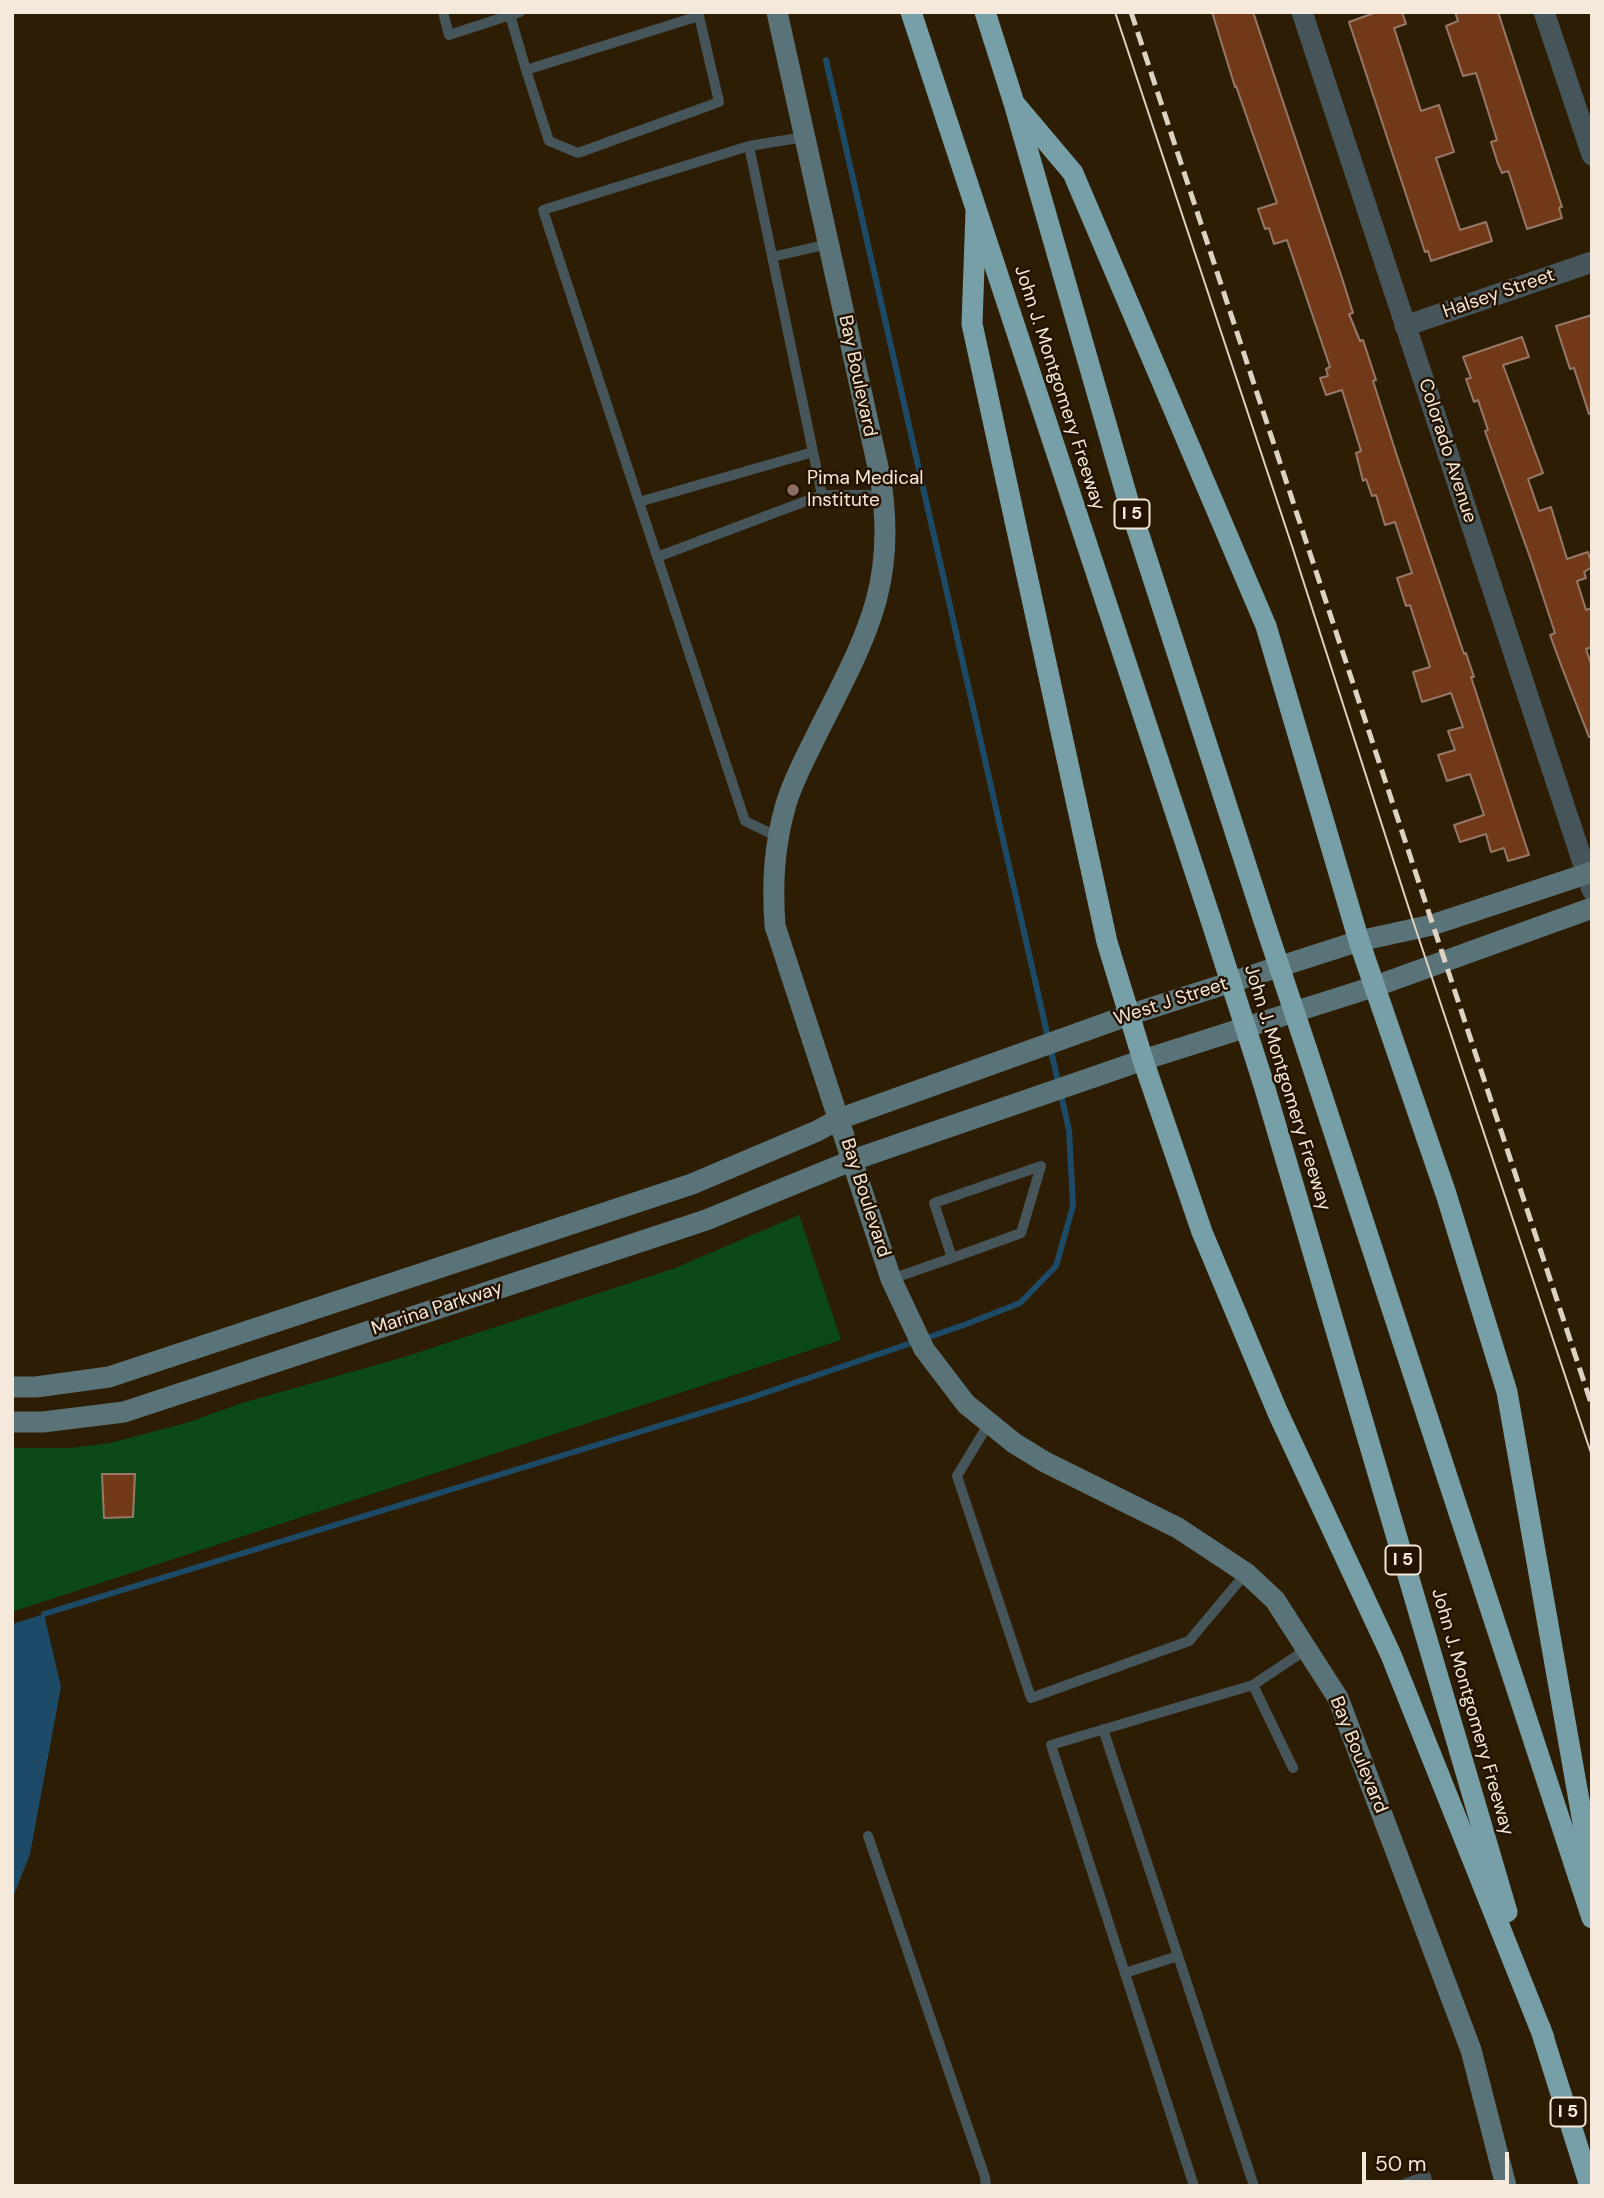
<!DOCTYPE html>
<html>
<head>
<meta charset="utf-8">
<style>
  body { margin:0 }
  #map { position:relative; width:1604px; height:2198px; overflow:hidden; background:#2d1d05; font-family:"DM Sans",sans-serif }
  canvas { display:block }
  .frame { position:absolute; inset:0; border:14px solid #f4e9da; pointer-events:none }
  .scale { position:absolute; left:1362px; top:2152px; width:147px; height:32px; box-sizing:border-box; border:4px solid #f4e9da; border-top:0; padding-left:9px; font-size:21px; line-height:24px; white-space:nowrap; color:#f4e9da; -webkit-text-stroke:5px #231300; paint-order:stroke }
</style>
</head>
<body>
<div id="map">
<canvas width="1604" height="2198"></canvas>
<div class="frame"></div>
<div class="scale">50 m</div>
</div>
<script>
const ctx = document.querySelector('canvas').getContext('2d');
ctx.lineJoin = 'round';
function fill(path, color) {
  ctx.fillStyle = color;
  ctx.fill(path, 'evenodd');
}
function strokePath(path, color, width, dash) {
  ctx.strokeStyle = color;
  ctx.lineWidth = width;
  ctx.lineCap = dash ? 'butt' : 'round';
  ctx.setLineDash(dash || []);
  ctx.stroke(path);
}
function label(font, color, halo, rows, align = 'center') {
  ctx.font = font + ' "DM Sans",sans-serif';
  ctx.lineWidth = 5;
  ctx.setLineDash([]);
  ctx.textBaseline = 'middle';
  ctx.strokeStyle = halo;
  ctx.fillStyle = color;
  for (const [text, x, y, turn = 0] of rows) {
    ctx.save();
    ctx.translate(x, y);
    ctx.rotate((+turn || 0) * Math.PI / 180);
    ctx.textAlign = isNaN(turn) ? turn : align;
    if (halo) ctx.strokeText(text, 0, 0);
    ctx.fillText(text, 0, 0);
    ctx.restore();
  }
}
fill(new Path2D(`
  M799 1215 841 1340 12 1612V1448H71L110 1443 186 1423 242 1403 404 1357 675 1268Z`), '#0b4917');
fill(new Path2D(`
  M44 1614 61 1687 30 1854 12 1900V1624Z`), '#1d4a66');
strokePath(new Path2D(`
  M44 1614 747 1399 964 1325 1020 1303 1056 1266 1073 1206 1069 1130 826 60`), '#1d4a66', 6);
const building = new Path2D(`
  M1212 12H1253L1342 278 1353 313 1349 314 1360 341 1363 340 1376 380 1373 381 1397 456 1464 654 1466 653 1474 677H1471L1529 855 1508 861 1504 848 1491 852 1486 834 1460 842 1454 825 1484 815 1470 774 1447 781 1438 755 1455 750 1448 731 1463 727 1451 693 1422 702 1413 672 1430 667 1410 605 1406 606 1397 578 1412 573 1395 522 1385 525 1376 495 1372 496 1366 479 1363 481 1356 453 1361 451 1342 390 1326 395 1320 378 1328 376 1326 369 1330 367 1287 240 1274 244 1269 228 1265 229 1258 209 1277 203 1236 86 1235 87Z
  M1377 12H1402L1406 24 1394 28 1421 111 1439 105 1454 152 1436 158 1460 230 1486 222 1492 241 1431 261 1428 251 1425 252 1349 22Z
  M1455 12H1498L1562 207 1559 208 1562 218 1527 229 1509 173 1508 171 1502 173 1498 164 1491 142 1497 140 1476 73 1463 76 1446 26 1458 21Z
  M1592 315V413L1589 414 1574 368 1570 369 1556 326Z
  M1522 337 1529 357 1503 365 1543 473 1528 479 1539 511 1551 507 1567 559 1588 552 1592 564V567L1584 572 1586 578 1577 581 1586 610 1592 608V647L1586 649 1592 667V736L1589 737 1561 665 1550 635 1555 633 1532 563 1485 431 1488 430 1478 400 1474 402 1466 379 1471 378 1463 357Z
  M102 1474H135L133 1517 104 1518Z`);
fill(building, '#713918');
strokePath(building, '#977869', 2);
strokePath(new Path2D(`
  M443 12 449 35 520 12
  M698 12 719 102 578 153 549 141 526 70 699 16
  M510 15 526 70
  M804 137 749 146 822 495H883
  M749 146 543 210 639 502 813 452
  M772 257 828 244
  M639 502 745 821 778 837
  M657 557 822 495
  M891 1279C935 1264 978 1249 1021 1233L1041 1166 934 1203 952 1258
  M989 1423 957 1476 1031 1698 1189 1641 1246 1573
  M1253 1685 1293 1768
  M1103 1729 1254 2186
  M868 1836 985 2177 986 2186
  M1125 1973 1178 1956
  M1194 2186 1051 1745 1253 1685 1307 1649
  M1399 2186 1426 2176 1428 2186`), '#465559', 10);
strokePath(new Path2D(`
  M1302 12 1592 890
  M1544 12 1592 155
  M1405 326 1592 262`), '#465559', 21);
strokePath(new Path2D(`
  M777 12 880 476C898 581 867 635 821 726 809 751 794 777 786 804 774 846 772 883 775 926L891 1279 924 1349 966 1404 1014 1443 1045 1462 1178 1528 1246 1573 1275 1600 1338 1698 1471 2050 1506 2186
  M12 1387H36L109 1377 692 1184 817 1131 839 1119 1129 1015 1359 941 1432 925 1592 872
  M12 1422H43L124 1412 706 1220 853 1160 1143 1060 1376 986 1592 908`), '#5a7378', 21);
strokePath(new Path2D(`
  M911 12 1210 917
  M985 12 1014 103 1129 504 1264 921
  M1014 103 1073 173 1266 626 1359 941 1446 1194 1507 1392 1592 1874
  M976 211 972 324 1107 942 1143 1060 1202 1232 1278 1413 1391 1655 1544 2038
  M1307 1050 1592 1918
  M1263 1082 1507 1912
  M1540 2027 1590 2186`), '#769fa7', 21);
strokePath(new Path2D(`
  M1115 12 1292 546 1411 915 1592 1456`), '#ded3c3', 2);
strokePath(new Path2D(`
  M1131 12 1592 1406`), '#ded3c3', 5, [14, 7]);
strokePath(new Path2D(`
  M1210 917 1263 1082
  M1264 921 1307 1050`), '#769fa7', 21);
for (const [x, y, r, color] of [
  [793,490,7,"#8d6e63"]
]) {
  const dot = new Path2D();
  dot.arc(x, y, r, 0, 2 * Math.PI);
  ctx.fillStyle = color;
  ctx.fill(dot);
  strokePath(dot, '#231300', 2.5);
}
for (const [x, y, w] of [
  [1132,514,35],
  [1403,1560,35],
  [1568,2112,35]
]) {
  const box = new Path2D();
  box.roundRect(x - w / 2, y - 14.5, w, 29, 5);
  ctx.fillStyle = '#231300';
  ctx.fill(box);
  strokePath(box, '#f4e9da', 2);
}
label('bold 18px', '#f4e9da', null, [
  ["I 5",1132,514],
  ["I 5",1403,1560],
  ["I 5",1568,2112]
]);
label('19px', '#f4e9da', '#231300', [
  ["Halsey Street",1499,294,-19],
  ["Bay Boulevard",857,376,78],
  ["John J. Montgomery Freeway",1059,388,72],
  ["Colorado Avenue",1447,451,72],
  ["West J Street",1171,1002,-18],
  ["John J. Montgomery Freeway",1287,1088,73],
  ["Bay Boulevard",865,1198,72],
  ["Marina Parkway",437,1309,-18],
  ["John J. Montgomery Freeway",1472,1712,74],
  ["Bay Boulevard",1358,1755,68]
]);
label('19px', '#f4e9da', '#231300', [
  ["Pima Medical",807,479],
  ["Institute",807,501]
], 'left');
</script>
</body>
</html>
